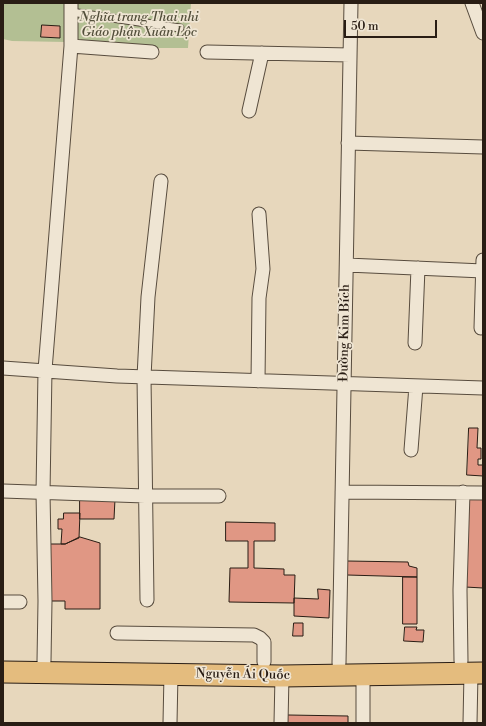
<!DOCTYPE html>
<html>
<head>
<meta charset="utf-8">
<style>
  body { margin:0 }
  #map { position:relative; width:486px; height:726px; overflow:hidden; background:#e7d7bc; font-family:"Libre Bodoni",serif }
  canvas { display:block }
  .frame { position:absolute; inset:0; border:4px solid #291d14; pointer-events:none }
  .scale { position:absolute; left:344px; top:20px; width:93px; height:18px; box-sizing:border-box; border:2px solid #291d14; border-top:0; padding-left:5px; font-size:12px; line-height:14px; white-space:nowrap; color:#291d14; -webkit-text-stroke:3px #efe5d3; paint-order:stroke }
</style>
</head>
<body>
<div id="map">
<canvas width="486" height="726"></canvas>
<div class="frame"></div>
<div class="scale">50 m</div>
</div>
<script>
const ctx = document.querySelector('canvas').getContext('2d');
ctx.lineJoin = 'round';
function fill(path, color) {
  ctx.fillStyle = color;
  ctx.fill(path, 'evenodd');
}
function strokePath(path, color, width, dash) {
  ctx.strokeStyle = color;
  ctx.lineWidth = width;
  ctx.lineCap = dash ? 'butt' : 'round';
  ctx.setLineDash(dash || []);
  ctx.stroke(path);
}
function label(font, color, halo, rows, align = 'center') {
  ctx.font = font + ' "Libre Bodoni",serif';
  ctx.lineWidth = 3.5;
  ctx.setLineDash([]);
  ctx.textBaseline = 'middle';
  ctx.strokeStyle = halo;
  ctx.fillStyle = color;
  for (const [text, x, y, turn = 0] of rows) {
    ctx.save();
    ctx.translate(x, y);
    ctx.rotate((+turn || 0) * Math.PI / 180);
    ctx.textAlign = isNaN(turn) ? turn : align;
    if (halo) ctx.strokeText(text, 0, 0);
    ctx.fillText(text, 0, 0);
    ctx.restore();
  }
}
fill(new Path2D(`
  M3 3H66V42L12 41 3 39Z
  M75 3H191L188 48H150L75 43Z`), '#b3bf93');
const building = new Path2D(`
  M42 25 60 26V38L41 37Z
  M469 428H478L477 448H481V459H478V465H483V476L467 475Z
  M467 496 483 497V588L465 587Z
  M80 498 115 499 114 519H80Z
  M64 513H80L79 538 65 544H61L62 529H58V519H63Z
  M226 522 275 523V541H254V568L284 569V575H295L294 603 229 602 230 568H248V541H226Z
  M80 537 100 543V609H65V601H49V544H65Z
  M347 561 408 562 409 566 417 568V577L347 575Z
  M403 577H417V624H403Z
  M318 589 330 590 329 618 294 616V598L318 599Z
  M294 623H303V636H293Z
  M405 627H417L416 630H424L423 642 404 641Z
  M288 715 348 716V723H288Z`);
fill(building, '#e09784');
strokePath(building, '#291d14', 1);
const lane = new Path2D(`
  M71 12 180 28`);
const street = new Path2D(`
  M472 3 483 33
  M71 46 152 52
  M207 52 350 55
  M249 111 262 53
  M348 143 483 147
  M347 265 483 271
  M481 328 483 260
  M415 343 418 268
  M3 368 117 376 483 388
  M258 381 259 298 263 269 259 214
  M411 450 416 386
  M3 491 145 496H219
  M342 492 483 493
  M147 600 144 377 148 297 161 181
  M3 602H20
  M117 633 254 635 260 638 264 642V662
  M44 661 45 601 43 493 45 370 71 46V3
  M461 661 460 590 463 492
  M339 663 351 3
  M170 723 171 674
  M281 723 282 676
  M363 723V674
  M470 723 471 673`);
const primary = new Path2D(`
  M3 672 282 676 483 673`);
strokePath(lane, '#584c3e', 9);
strokePath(street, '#584c3e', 15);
strokePath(primary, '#291d14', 23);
strokePath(lane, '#efe5d3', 7);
strokePath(street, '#efe5d3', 13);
strokePath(primary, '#e4bc7e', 21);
label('italic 13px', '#524e3a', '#efe5d3', [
  ["Nghĩa trang Thai nhi",139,18],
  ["Giáo phận Xuân Lộc",139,33]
]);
label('13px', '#291d14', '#efe5d3', [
  ["Đường Kim Bích",345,333,-89],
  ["Nguyễn Ái Quốc",243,675,1]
]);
</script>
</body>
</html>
